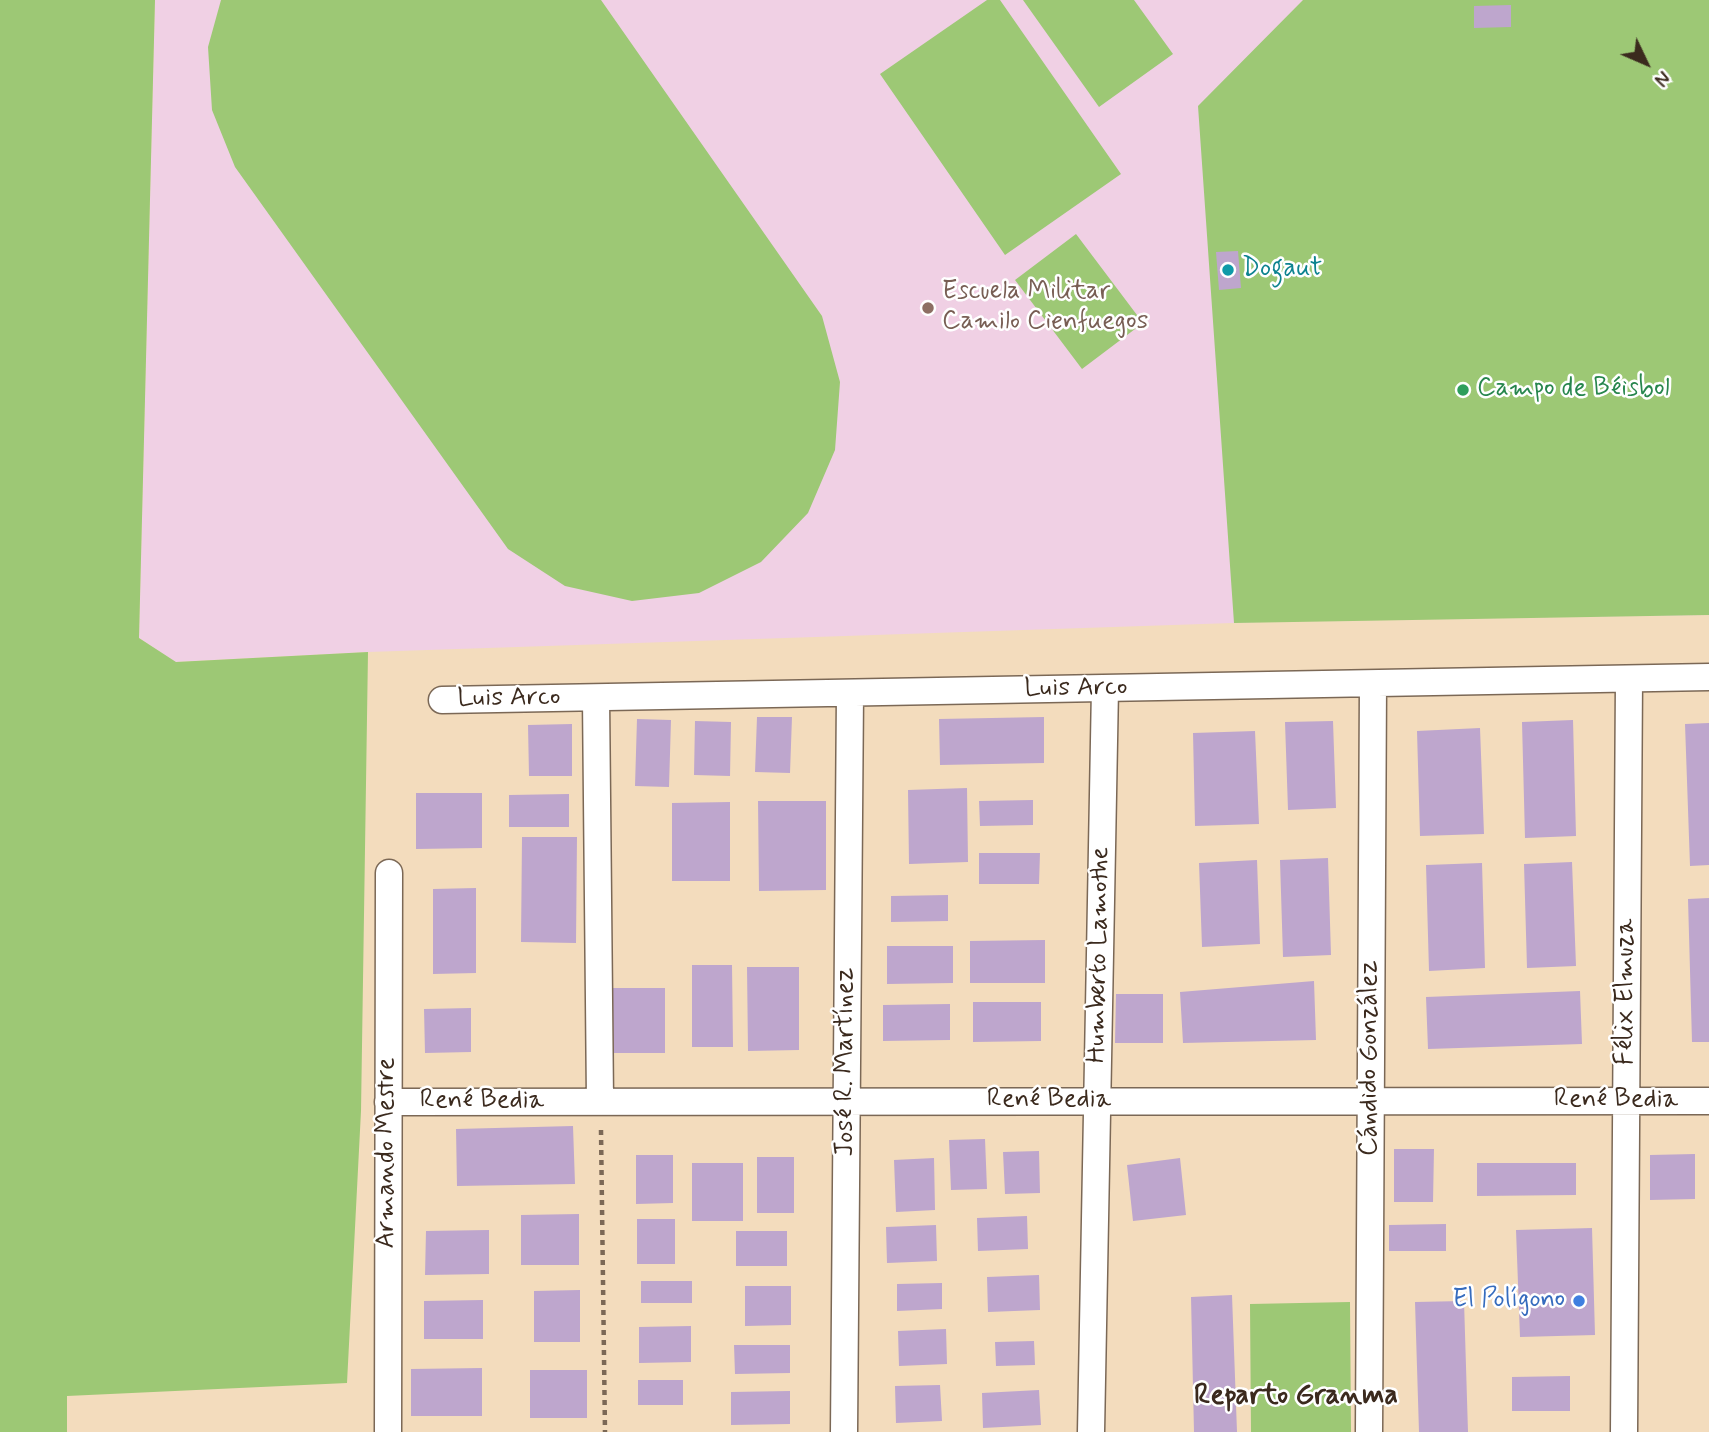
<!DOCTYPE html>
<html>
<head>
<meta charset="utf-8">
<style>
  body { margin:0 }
  #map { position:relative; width:1709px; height:1432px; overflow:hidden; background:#f3dcbd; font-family:Mynerve,sans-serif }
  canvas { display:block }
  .north { position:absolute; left:1611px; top:28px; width:70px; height:70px; -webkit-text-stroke:5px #fff; paint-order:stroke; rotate:134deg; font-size:19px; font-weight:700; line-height:28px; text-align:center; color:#3b2a1e }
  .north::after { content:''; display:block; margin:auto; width:24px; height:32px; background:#3b2a1e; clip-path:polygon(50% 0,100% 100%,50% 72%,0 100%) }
</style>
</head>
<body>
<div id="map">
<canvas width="1709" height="1432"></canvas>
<div class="north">N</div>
</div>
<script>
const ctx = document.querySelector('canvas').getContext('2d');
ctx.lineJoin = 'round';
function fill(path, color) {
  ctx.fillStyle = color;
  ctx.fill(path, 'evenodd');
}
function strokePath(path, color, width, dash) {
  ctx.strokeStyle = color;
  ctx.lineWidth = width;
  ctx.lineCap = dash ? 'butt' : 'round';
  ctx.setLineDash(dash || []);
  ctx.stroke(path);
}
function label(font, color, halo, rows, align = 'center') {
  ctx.font = font + ' Mynerve,sans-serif';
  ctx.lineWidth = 5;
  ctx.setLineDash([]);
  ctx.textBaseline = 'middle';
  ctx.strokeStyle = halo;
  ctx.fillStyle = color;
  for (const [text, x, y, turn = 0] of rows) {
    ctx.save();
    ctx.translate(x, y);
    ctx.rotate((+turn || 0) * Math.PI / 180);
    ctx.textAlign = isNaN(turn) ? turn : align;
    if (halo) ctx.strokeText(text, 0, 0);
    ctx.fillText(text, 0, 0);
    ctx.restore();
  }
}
fill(new Path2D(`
  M155 0H1709V615L1322 620 368 652 175 662 139 638Z`), '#f0d0e4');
fill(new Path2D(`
  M0 0H155L139 638 176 662 368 652 361 1111 347 1383 67 1396V1432H0Z
  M221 0H601L822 316 840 382 835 450 808 513 761 562 699 593 632 601 565 586 508 549 235 167 212 110 208 47Z
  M987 0H1000L1121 174 1005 255 880 74Z
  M1023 0H1134L1173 54 1099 107Z
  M1303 0H1709V615L1234 623 1198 106Z
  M1076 234 1143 323 1082 369 1015 280Z
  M1350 1302 1351 1432H1251L1250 1304Z`), '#9dc875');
fill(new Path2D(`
  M1511 5V27L1474 28V6Z
  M1238 251 1241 288 1219 290 1216 252Z
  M757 717H792L790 773 755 772Z
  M1044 717V763L940 765 939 719Z
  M637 719 671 720 669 787 635 786Z
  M1573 720 1576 836 1525 838 1522 722Z
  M695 721 731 722 730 776 694 775Z
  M1333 721 1336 808 1288 810 1285 722Z
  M1709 723V865L1690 866 1685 724Z
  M572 724V776H529L528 725Z
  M1480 728 1484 834 1420 836 1417 731Z
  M1255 731 1259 824 1195 826 1193 733Z
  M967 788 968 862 909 864 908 790Z
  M416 793H482V848L416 849Z
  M569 794V827H509V795Z
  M1033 800V825L980 826 979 801Z
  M758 801H826V890L759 891Z
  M730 802V881H672V803Z
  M522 837H577L576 943 521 942Z
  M979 853H1040L1039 884H979Z
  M1328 858 1331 955 1283 957 1280 860Z
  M1257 860 1260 944 1202 947 1199 863Z
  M1572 862 1576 966 1527 968 1524 864Z
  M1482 863 1485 968 1429 971 1426 865Z
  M476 888V973L433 974V889Z
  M948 895V921L891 922V896Z
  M1709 898V1042H1692L1688 899Z
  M1045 940V983H970V941Z
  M887 946H953V983L887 984Z
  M692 965H732L733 1047H692Z
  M747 967H799V1050L748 1051Z
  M1314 981 1316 1040 1183 1043 1180 992Z
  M613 988H665V1053H613Z
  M1580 991 1582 1044 1428 1049 1426 997Z
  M1116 994H1163V1043H1115Z
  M973 1002H1041V1041L973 1042Z
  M950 1004V1040L883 1041V1005Z
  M471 1008V1052L425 1053 424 1009Z
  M573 1126 575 1184 457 1186 456 1129Z
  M985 1139 987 1189 951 1190 949 1140Z
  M1394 1149H1434L1433 1202H1394Z
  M1039 1151 1040 1193 1005 1194 1003 1152Z
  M1695 1154V1199L1650 1200V1155Z
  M636 1155H673V1203L636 1204Z
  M757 1157H794V1213H757Z
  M934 1158 935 1210 896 1212 894 1160Z
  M1180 1158 1186 1215 1133 1221 1127 1165Z
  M692 1163H743V1221H692Z
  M1477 1163H1576V1195L1477 1196Z
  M579 1214V1265H521V1215Z
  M1027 1216 1028 1249 978 1251 977 1218Z
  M637 1219H675V1264H637Z
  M1446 1224V1251H1389V1225Z
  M936 1225 937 1261 887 1263 886 1227Z
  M1592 1228 1595 1335 1520 1337 1516 1230Z
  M489 1230V1274L425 1275 426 1231Z
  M736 1231H787V1266H736Z
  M1039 1275 1040 1310 988 1312 987 1277Z
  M641 1281H692V1303H641Z
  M942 1283V1309L897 1311V1284Z
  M745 1286H791V1325L745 1326Z
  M580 1290V1342H534V1291Z
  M1232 1295 1237 1432H1194L1191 1297Z
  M483 1300V1339H424V1301Z
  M1464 1301 1468 1432H1419L1415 1302Z
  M691 1326V1362L639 1363V1327Z
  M946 1329 947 1364 899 1366 898 1331Z
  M1034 1341 1035 1365 996 1366 995 1342Z
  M734 1345H790V1373L735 1374Z
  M482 1368V1416H411V1369Z
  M530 1370H587V1418H530Z
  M1570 1376V1411H1512V1377Z
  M638 1380H683V1405H638Z
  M940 1385 942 1421 896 1423 895 1386Z
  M1039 1390 1041 1425 983 1428 982 1393Z
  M790 1391V1424L731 1425V1392Z`), '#bea6cd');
const minor = new Path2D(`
  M596 698 600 1101
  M442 700 1709 677
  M388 1102 1709 1101
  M388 1432 389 873
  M844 1432 850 693
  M1091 1432 1105 688
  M1369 1432 1373 684
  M1624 1432 1629 679`);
strokePath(minor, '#7b6856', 29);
strokePath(new Path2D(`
  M601 1130 605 1432`), '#7b6856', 4.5, [5, 5]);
strokePath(minor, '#fff', 26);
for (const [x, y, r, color] of [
  [1228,270,7,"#0f9aa8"],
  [928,308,7,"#8d6e63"],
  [1463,390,7,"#2e9e5b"],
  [1579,1301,7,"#3f7fe0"]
]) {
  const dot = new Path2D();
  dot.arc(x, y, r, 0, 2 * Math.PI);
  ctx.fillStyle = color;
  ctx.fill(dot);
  strokePath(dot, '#fff', 2.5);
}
label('26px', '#0d838f', '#fff', [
  ["Dogaut",1242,270]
], 'left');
label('26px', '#785e54', '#fff', [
  ["Escuela Militar",942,293],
  ["Camilo Cienfuegos",942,323]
], 'left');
label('26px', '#27864d', '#fff', [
  ["Campo de Béisbol",1477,390]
], 'left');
label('26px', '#3b2a1e', '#fff', [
  ["Luis Arco",1076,689,-1],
  ["Luis Arco",509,699,-1],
  ["Humberto Lamothe",1100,955,-89],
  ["Félix Elmuza",1627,992,-90],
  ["Cándido González",1371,1058,-90],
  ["José R. Martínez",847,1062,-90],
  ["René Bedia",1049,1101],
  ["René Bedia",1616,1101],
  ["René Bedia",482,1102],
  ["Armando Mestre",388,1153,-90]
]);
label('26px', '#366cbe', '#fff', [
  ["El Polígono",1565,1301]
], 'right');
label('bold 28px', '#3b2a1e', '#fff', [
  ["Reparto Granma",1296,1397]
]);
</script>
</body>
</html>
